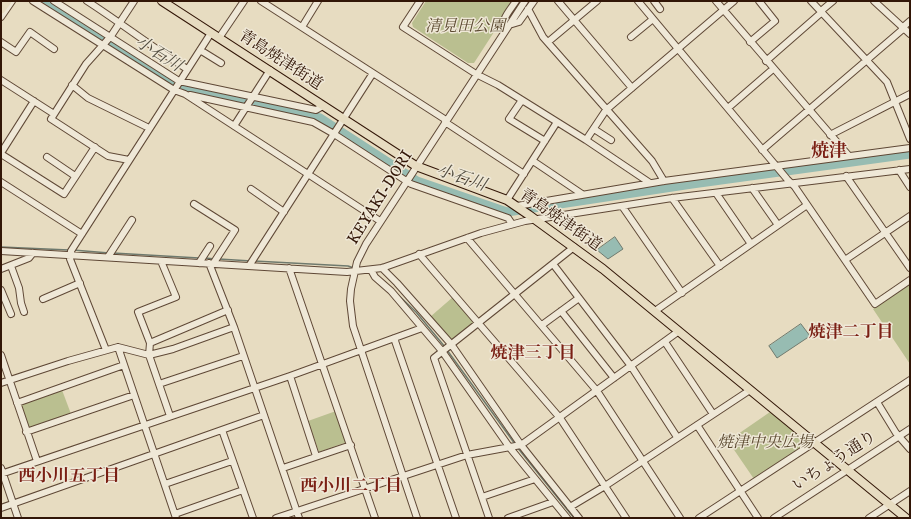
<!DOCTYPE html>
<html>
<head>
<meta charset="utf-8">
<style>
  body { margin:0 }
  #map { position:relative; width:911px; height:519px; overflow:hidden; background:#e7dcc1; font-family:"IM FELL DW Pica",serif }
  canvas { display:block }
  .frame { position:absolute; inset:0; border:2px solid #321607; pointer-events:none }
</style>
</head>
<body>
<div id="map">
<canvas width="911" height="519"></canvas>
<div class="frame"></div>
</div>
<script>
const ctx = document.querySelector('canvas').getContext('2d');
ctx.lineJoin = 'round';
function fill(path, color) {
  ctx.fillStyle = color;
  ctx.fill(path, 'evenodd');
}
function strokePath(path, color, width, dash) {
  ctx.strokeStyle = color;
  ctx.lineWidth = width;
  ctx.lineCap = dash ? 'butt' : 'round';
  ctx.setLineDash(dash || []);
  ctx.stroke(path);
}
function label(font, color, halo, rows, align = 'center') {
  ctx.font = font + ' "IM FELL DW Pica","Noto Serif JP",serif';
  ctx.lineWidth = 3;
  ctx.setLineDash([]);
  ctx.textBaseline = 'middle';
  ctx.strokeStyle = halo;
  ctx.fillStyle = color;
  for (const [text, x, y, turn = 0] of rows) {
    ctx.save();
    ctx.translate(x, y);
    ctx.rotate((+turn || 0) * Math.PI / 180);
    ctx.textAlign = isNaN(turn) ? turn : align;
    if (halo) ctx.strokeText(text, 0, 0);
    ctx.fillText(text, 0, 0);
    ctx.restore();
  }
}
fill(new Path2D(`
  M426 1H514L474 63H468L413 27 412 23Z
  M910 283V364L873 309Z
  M453 297 474 323 452 340 430 317Z
  M62 390 71 414 29 428 20 404Z
  M336 411 347 442 319 452 308 421Z
  M770 412 808 443 754 479 728 441Z`), '#babf90');
const water = new Path2D(`
  M615 237 623 249 608 259 597 250Z
  M801 324 810 336 777 358 769 346Z`);
fill(water, '#97bcb2');
strokePath(water, '#6f7a6e', 1);
strokePath(new Path2D(`
  M533 25 537 32
  M663 184 665 188
  M1 247 69 250
  M73 250 109 253
  M113 253 199 258
  M205 258 215 259
  M219 259 251 261
  M254 261 348 266 354 268
  M395 292 416 312 445 347
  M447 350 515 444
  M517 447 574 518`), '#6f7a6e', 1.5);
strokePath(new Path2D(`
  M44 1 183 90 320 118 417 181 507 212 692 184 910 154`), '#97bcb2', 9);
const minor = new Path2D(`
  M33 1 174 90 185 94 380 221
  M54 1 179 81 316 110 323 106
  M87 1C121 23 153 48 187 69
  M261 1 446 120
  M420 1 403 27 476 74 498 85 586 140 650 183
  M558 1 632 88
  M638 1 787 179 795 187 875 304 910 280
  M654 1 660 9
  M716 1 849 156
  M811 1 887 82 910 139
  M874 1 910 34
  M528 9 543 37 652 161 664 181
  M821 11 833 1
  M1 17 12 1
  M509 25 519 22 534 1
  M302 27 318 1
  M902 28 910 21
  M504 32C501 18 509 12 516 1
  M631 37 653 19
  M219 38 244 1
  M1 42 16 52 30 32 54 49
  M548 42 597 1
  M750 42 775 21 759 1
  M200 50 221 63
  M766 61 822 12
  M1 80 54 114
  M72 85 88 98 149 128
  M190 95 313 122 334 134 411 184 508 218 512 224
  M522 100 509 119 545 141
  M728 108 773 69
  M445 122 524 174
  M234 126 270 70
  M594 129 611 140
  M830 135 910 94
  M586 140 606 110 734 1
  M762 150 903 29
  M1 153 34 101
  M1 154 64 194 95 147
  M47 157 75 176
  M129 160 108 156 51 119 86 64 111 36 134 1
  M533 161 582 194
  M899 170 910 187
  M846 176 910 268
  M1 182 82 234
  M752 188 778 225
  M251 189 284 212
  M716 193 751 244
  M672 198 720 266
  M507 200 557 122
  M194 204 235 230 213 264
  M517 206 664 181 910 148
  M622 206 682 293
  M467 238 597 391 680 518
  M1 251 347 272 382 268 481 233 525 221 672 198 910 169
  M419 254 560 418 626 518
  M108 257 132 220
  M845 260 910 216
  M161 261 176 297 138 312 150 343 149 355 170 416
  M199 263 210 246
  M209 263 234 327 299 518
  M553 264 631 366 677 437
  M11 266 19 288 21 303 24 312
  M249 266 373 73
  M289 268 375 518
  M382 268 397 283 451 344 521 445 579 518
  M1 269 29 258 33 253
  M371 270 375 277 391 291 442 351 510 448 567 518
  M1 290 11 314
  M43 299 80 283
  M561 311 614 378
  M655 311 807 205
  M542 325 579 298
  M394 338 456 518
  M665 342 713 414
  M150 343 228 310
  M118 347 176 518
  M106 350 70 259 71 251 211 33
  M1 355 37 461
  M290 376 316 456
  M1 383 68 361 118 347 149 355 173 349 234 327
  M159 384 243 356
  M877 402 896 433 910 449
  M17 403 124 365
  M697 425 758 518
  M222 430 253 518
  M26 432 134 395
  M1 468 18 518
  M283 468 351 445
  M1 474 290 376 422 328
  M165 484 232 461
  M482 497 535 479
  M570 507 605 486 750 390
  M1 508 264 415
  M175 514 243 490
  M276 518 467 455 521 445 679 331
  M417 518 353 326 350 301 351 289 357 262 366 244 525 1
  M489 518 434 358 574 247
  M508 518 553 502
  M699 518 910 380
  M774 518 910 429
  M869 518 910 491`);
const major = new Path2D(`
  M162 1 416 166 507 200 529 215 603 269 906 518`);
const highway = new Path2D(`
  M1 9 7 1`);
strokePath(minor, '#5f4836', 8);
strokePath(major, '#321607', 10);
strokePath(highway, '#321607', 11);
strokePath(minor, '#efe8d7', 6);
strokePath(major, '#e7dcc1', 8);
strokePath(highway, '#e7dcc1', 9);
label('italic 16px', '#5b4930', '#efe8d7', [
  ["清見田公園",465,28],
  ["焼津中央広場",765,444]
]);
label('16px', '#321607', '#efe8d7', [
  ["青島焼津街道",280,61,33],
  ["KEYAKI-DORI",381,198,-58],
  ["青島焼津街道",560,221,35],
  ["いちょう通り",835,462,-33]
]);
label('italic 17px', '#555043', '#efe8d7', [
  ["小石川",158,55,32],
  ["小石川",461,179,19]
]);
label('bold 17px', '#7a1f14', '#efe8d7', [
  ["焼津二丁目",851,333],
  ["焼津三丁目",533,354],
  ["西小川五丁目",69,477],
  ["西小川二丁目",351,487]
]);
label('bold 18px', '#7a1f14', '#efe8d7', [
  ["焼津",829,152]
]);
</script>
</body>
</html>
